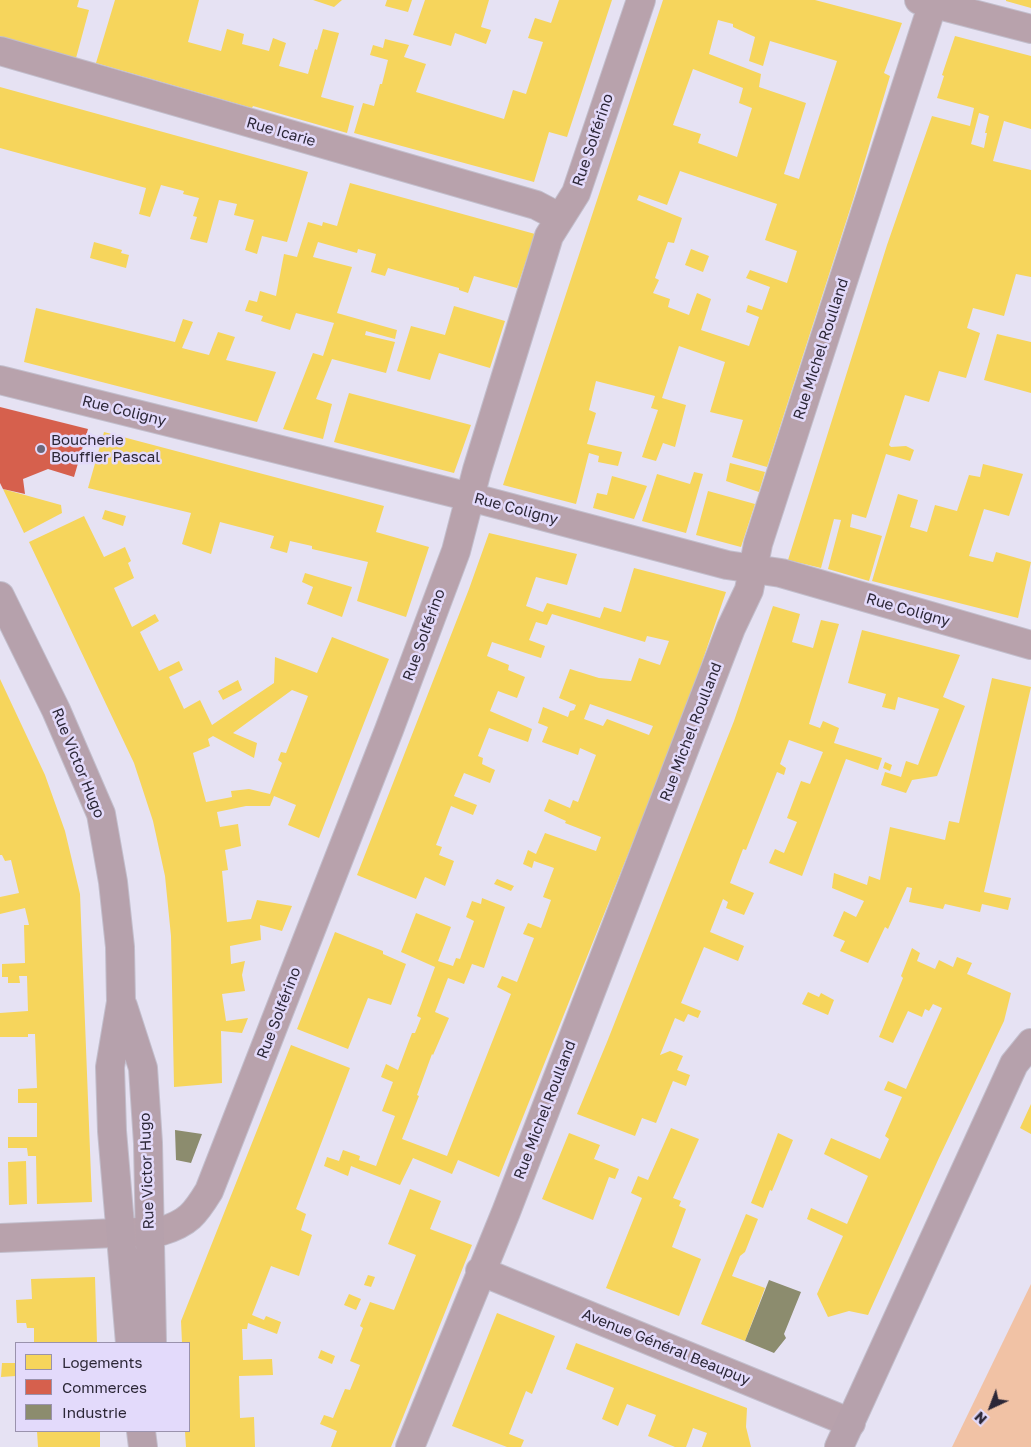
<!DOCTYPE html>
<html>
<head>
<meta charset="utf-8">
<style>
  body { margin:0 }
  #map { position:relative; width:1031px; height:1447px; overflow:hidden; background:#e6e2f3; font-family:"Golos Text",sans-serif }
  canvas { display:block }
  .legend { position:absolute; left:15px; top:1342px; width:175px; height:90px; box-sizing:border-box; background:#e3dafb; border:1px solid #9a92ad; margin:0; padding:6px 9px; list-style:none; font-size:15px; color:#2c2737 }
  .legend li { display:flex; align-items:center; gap:10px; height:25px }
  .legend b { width:25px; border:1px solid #9a92ad }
  .north { position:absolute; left:966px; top:1382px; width:50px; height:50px; -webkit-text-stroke:4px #e3dafb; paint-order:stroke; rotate:223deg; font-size:14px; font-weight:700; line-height:20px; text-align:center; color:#2c2737 }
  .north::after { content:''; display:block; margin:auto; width:18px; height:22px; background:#2c2737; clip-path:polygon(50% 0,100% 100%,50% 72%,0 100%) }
</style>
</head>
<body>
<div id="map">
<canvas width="1031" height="1447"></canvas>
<ul class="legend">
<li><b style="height:14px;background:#f6d55c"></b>Logements</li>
<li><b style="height:14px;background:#d6604d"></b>Commerces</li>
<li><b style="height:14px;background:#8c8c6e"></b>Industrie</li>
</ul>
<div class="north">N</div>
</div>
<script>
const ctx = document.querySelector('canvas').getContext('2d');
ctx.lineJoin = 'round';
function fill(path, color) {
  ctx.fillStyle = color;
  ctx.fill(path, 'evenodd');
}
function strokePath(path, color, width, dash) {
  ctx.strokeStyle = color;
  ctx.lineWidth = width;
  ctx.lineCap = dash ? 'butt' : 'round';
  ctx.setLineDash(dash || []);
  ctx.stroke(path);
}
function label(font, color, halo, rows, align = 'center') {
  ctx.font = font + ' "Golos Text",sans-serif';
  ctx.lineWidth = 5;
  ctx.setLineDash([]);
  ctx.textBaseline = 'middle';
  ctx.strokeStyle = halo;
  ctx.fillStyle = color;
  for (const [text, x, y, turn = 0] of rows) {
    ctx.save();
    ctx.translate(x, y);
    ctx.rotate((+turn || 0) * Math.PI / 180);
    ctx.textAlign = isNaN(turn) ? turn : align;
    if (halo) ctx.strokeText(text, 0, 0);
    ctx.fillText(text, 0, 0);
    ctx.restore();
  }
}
fill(new Path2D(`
  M1031 1284V1447H952Z`), '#f1c2a5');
fill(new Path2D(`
  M0 0H79L77 7 89 10 76 58 0 38Z
  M115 0H199L188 42 221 51 227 29 244 34 242 44 269 51 273 38 286 43 279 66 308 74 315 49 317 50 323 29 339 33 321 97 354 106 347 133 253 106 252 108 96 63Z
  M313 0H342L334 7Z
  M387 0H412L408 12 385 6Z
  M425 0H489L481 27 491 30 486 44 455 33 451 46 413 35Z
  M559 0H612L567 137 549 132 534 182 354 133 363 103 374 106 380 84H382L388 60 370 55 373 45 383 48 385 39 409 45 404 57 426 64 416 92 504 119 513 90 526 94 543 42 528 38 535 18 551 23Z
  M663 0H815L902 23 884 73 890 76 853 200 767 467 732 457 743 420 710 412 725 362 679 346 662 398 686 405 675 447 663 443 656 461 642 457 658 410 651 408 655 396 596 381 589 410 596 413 587 444 622 452 618 466 598 462 599 456 589 453 576 504 503 485ZM718 20 733 24V27L755 37 749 61 763 66 770 41 837 61 799 179 784 174 806 103 759 87 761 74 709 54ZM693 69 743 88 739 103 752 108 737 157 698 143 701 134 673 125ZM680 171 777 204 765 240 797 251 787 283 750 270 746 278 770 287 762 310 748 305 746 312 759 317 749 346 701 330 711 299 697 293 689 315 668 307 670 299 653 293 659 280 655 278 668 242 674 243 682 218 637 200 639 195 667 205Z
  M1006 0H1031V8L1006 1Z
  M955 36 1031 56V129L1004 121 993 161 1031 170V277L1016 274 1004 316 973 308 967 328 980 333 966 378 939 371 929 402 905 395 889 445 891 447 906 446 914 450 910 461 886 454 866 518 852 514 850 527 882 536 869 581 828 569 841 520 834 519 821 568 788 560 887 245 932 116 970 126 974 108 937 98 944 76 942 75ZM979 113 989 116 985 133H987L984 148 971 144Z
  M0 87 308 172 287 242 262 236 257 254 245 250 254 220 234 215 237 204 219 200 207 243 190 239 197 217 193 216 199 198 183 194 184 191 161 185 150 217 139 214 146 188 0 148Z
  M350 183 535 234 517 288 474 276 468 293 459 290V288L388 268 385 276 371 272 376 254 358 249 357 253 318 242 313 257 352 267 337 313 397 330 395 339 366 331 365 335 395 342 386 373 332 359 316 399 332 404 323 439 283 429 313 353 323 356 334 323 296 313 290 330 261 321 263 316 245 311 249 300 257 302 260 291 276 296 284 254 297 257 308 222 322 226 323 222 337 226Z
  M94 242 122 250 121 253 129 255 126 268 90 258Z
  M691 249 709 256 703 272 685 265Z
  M454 306 505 321 490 368 439 353 430 380 397 371 411 326 445 335Z
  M36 308 175 342 183 319 193 322 182 348 209 355 218 332 235 337 226 360 276 372 257 422 24 362Z
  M997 334 1031 342V393L984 380Z
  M349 393 471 425 454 473 334 442Z
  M104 432 384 506 376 532 429 547 406 617 357 601 368 562 312 549V546L290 541 287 553 270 548 274 536 220 522 211 554 182 544 191 513 88 488Z
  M730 463 765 472 759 492 726 481Z
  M983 464 1023 474 1009 516 984 509 969 556 993 562 996 552 1031 562 1018 618 872 581 898 494 918 500 910 527 927 532 935 505 957 511 969 475 980 477Z
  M694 472 703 474 686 533 642 521 657 474 690 484Z
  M612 476 647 486 634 519 593 508 597 493 607 495Z
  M3 489 61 505 62 513 24 533Z
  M708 491 755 504 741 547 696 535Z
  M105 510 126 516 123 526 102 519Z
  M84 516 104 557 125 547 131 561 128 563 134 578 114 588 132 627 155 614 159 621 140 632 159 671 179 661 183 670 169 677 184 709 200 700 212 725 274 683 275 657 317 673 332 637 389 659 319 838 288 825 296 805 274 796 270 806H246L217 812 220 827 238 824 241 846 225 850 228 870 222 871 227 922 251 919 257 900 292 906 282 931 260 925 261 940 230 946 231 964 245 961 242 975 245 991 222 994 226 1021 248 1018 242 1033 221 1031 222 1083 174 1087 171 936 165 876 153 821 134 763 29 542ZM292 690 308 696 286 753 281 752 278 760 282 763 270 794 249 789 231 791 232 797 206 802 193 753 210 746 208 739 213 736 254 758 257 743 233 733Z
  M489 533 577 554 567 585 536 577 526 606 543 612 547 603 600 618 604 607 621 612 634 568 726 592 686 709 499 1177 458 1160 452 1174 413 1158 400 1185 351 1166 348 1176 324 1166 327 1157 339 1161 343 1150 360 1156 359 1160 376 1166 395 1116 382 1111 393 1082 381 1077 386 1064 398 1070 412 1033H415L421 1018 417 1016 435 967 401 952 416 913 451 927 438 961 453 966 456 958 460 959 474 921 466 917 472 901 481 904 482 898 505 907 484 968 472 964 464 984 448 978 435 1012 449 1018 433 1055 432 1054 417 1095 419 1096 402 1139 447 1156 511 994 497 987 502 976 517 982 534 938 523 934 528 923 541 928 551 900 543 897 554 868 534 861 532 868 523 864 528 850 536 854 545 833 596 851 601 837 565 823 566 821 544 811 549 799 570 808 573 800 578 802 596 755 580 748 578 755 542 742 548 727 538 723 543 707 568 717 570 711 574 710 576 705 559 698 570 669 599 678 631 681 639 658 660 665 669 641 647 636 645 642 552 614 547 625 536 622 529 640 545 646 541 658 492 642 487 656 509 665 508 670 525 677 517 698 498 691 490 711 532 729 528 742 489 728 478 756 483 758 482 764 495 770 490 783 464 773 454 796 477 805 473 815 451 806 436 845 442 847 439 855 454 861 445 886 425 877 416 899 357 875 469 589ZM590 704 653 726 649 735 607 719 603 726 584 719Z
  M305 573 352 587 342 617 307 604 313 587 302 582Z
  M773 606 800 614 792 642 813 648 821 620 839 624 809 724 820 728 823 721 839 728 834 743 882 758 878 770 846 759 802 876 769 863 775 849 784 853 797 822 787 818 801 781 810 784 823 752 789 740 780 764 786 768 784 775 777 772 746 850 743 849 730 883 754 893 744 915 726 908 728 902 723 899 710 932 744 946 738 961 704 947 681 1003 701 1011 698 1018 688 1014 684 1022 675 1018 660 1055 670 1051 683 1056 677 1070 690 1075 686 1086 673 1081 656 1123 642 1118 635 1136 577 1114 607 1042 734 721Z
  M862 630 960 655 943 697 965 706 937 776 912 780 906 793 881 785 885 772 901 777 906 761 918 765 939 709 898 697 895 710 882 707 886 694 848 683Z
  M992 678 1031 687 984 892 1011 898 1008 910 982 904 980 912 945 904 943 909 909 902 912 888 907 887 888 929 885 927 868 963 840 951 845 941 833 936 844 911 856 917 864 901 832 888 834 873 867 885 869 876 880 880 890 827 945 840 949 821 959 823Z
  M0 679 45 775 65 831 80 894 92 1202 37 1204 36 1156H28L27 1148H8V1137H37V1103H18V1089L37 1088 35 1034H28V1037H0V1013L28 1011 27 976H19L20 983H8V977H2V964L25 963 24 925H29L25 908 0 914V897L19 893 11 860 5 861 2 855H0Z
  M238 680 242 690 223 700 218 691Z
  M885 762 892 765 890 771 883 768Z
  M497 879 514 886 511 891 494 884Z
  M335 932 383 951V954L406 964 391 1005 368 998 348 1049 297 1029Z
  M912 948 920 953 917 961 935 969 939 960 953 967 957 957 972 963 967 974 1011 993 1004 1021 938 1160 868 1315 849 1311 828 1317 817 1294 843 1236 807 1219 811 1208 847 1224 868 1176 824 1154 831 1138 880 1159 889 1139 885 1136 902 1097 884 1090 888 1081 906 1089 942 1008 933 1004 929 1011 925 1009 922 1017 908 1011 893 1043 879 1037 903 978 901 976Z
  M808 992 819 997 821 993 834 1000 828 1015 802 1004Z
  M291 1045 350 1068 296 1209 306 1214 301 1230 312 1235 299 1276 271 1266 252 1315 264 1320 266 1316 281 1322 277 1334 248 1323 247 1329H242L243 1360 272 1359 273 1375 239 1376 240 1418 254 1417 255 1447H186L185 1431H189V1343H182L181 1321Z
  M1031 1104V1134L1020 1128Z
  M671 1128 699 1139 673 1198 681 1201 679 1206 686 1209 672 1247 701 1259 679 1316 606 1288 642 1198 631 1193 638 1176 648 1180Z
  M569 1133 600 1145 594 1159 619 1169 615 1179 609 1177 593 1220 542 1199Z
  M778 1133 793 1140 772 1191 770 1190 763 1208 751 1203Z
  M26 1161 27 1204 9 1205 8 1162Z
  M410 1189 441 1201 430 1229 472 1245 391 1447H331L337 1431 320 1424 324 1415 333 1418 345 1389 350 1390 360 1365 350 1361 363 1328 360 1326 370 1302 394 1310 416 1255 388 1244Z
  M746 1214 758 1219 745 1252 740 1256 732 1276 765 1288 745 1341 701 1324Z
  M368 1275 375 1277 371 1287 364 1285Z
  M95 1277 97 1343H34V1328H27L26 1323H17L16 1300 32 1299 31 1279Z
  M349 1294 361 1299 356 1310 344 1305Z
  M497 1313 555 1336 532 1394 526 1391 509 1434 524 1440 521 1447H507L452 1426Z
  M576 1343 747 1408 746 1427 751 1447H702L707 1433 693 1428 686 1447H675L648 1436 656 1415 627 1404 618 1426 602 1419 614 1388 566 1369Z
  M321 1350 335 1356 332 1364 318 1358Z
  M2 1363H16V1376L1 1377Z
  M37 1431H100V1447H38Z`), '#f6d55c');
fill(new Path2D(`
  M0 407 88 429 74 477 48 469 23 479 25 494 3 489 0 483Z`), '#d6604d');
fill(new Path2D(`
  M175 1130 202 1134 191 1163 176 1160Z
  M769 1280 801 1292 784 1334 786 1338 774 1353 745 1341Z`), '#8c8c6e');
const street = new Path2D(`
  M919 0 1031 29
  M0 51 536 205 559 217
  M0 380 470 497 727 565 781 573 1031 645
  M0 1238 162 1231C188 1223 195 1214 209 1191L389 730 456 551 477 470 549 236 576 193 641 0
  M480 1271 851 1423
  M410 1447 506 1212 731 628 749 590 758 544 933 3`);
const secondary = new Path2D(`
  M0 596 56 710 101 814 113 882 120 947 121 1002 110 1067 112 1131 130 1343
  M123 1006 143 1068 148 1143 152 1343
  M141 1431 143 1447
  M839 1447 1014 1064 1031 1043`);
strokePath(street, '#c2becc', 30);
strokePath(secondary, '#c2becc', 30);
strokePath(street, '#b8a2ac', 28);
strokePath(secondary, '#b6a1ac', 28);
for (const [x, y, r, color] of [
  [41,449,5,"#6d6879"]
]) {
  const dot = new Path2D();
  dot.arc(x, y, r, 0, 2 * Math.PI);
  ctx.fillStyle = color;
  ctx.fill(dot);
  strokePath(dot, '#e3dafb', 2);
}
label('15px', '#2c2737', '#e3dafb', [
  ["Rue Icarie",281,132,16],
  ["Rue Solférino",593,140,-71],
  ["Rue Michel Roulland",821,349,-72],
  ["Rue Coligny",124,411,14],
  ["Rue Coligny",516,509,15],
  ["Rue Coligny",908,610,16],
  ["Rue Solférino",424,635,-70],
  ["Rue Michel Roulland",691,732,-69],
  ["Rue Victor Hugo",78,763,68],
  ["Rue Solférino",279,1013,-69],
  ["Rue Michel Roulland",545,1110,-69],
  ["Rue Victor Hugo",147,1171,-92],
  ["Avenue Général Beaupuy",666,1347,22]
]);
label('15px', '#2c2737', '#e3dafb', [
  ["Boucherie",51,440],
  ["Bouffier Pascal",51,457]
], 'left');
</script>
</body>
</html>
